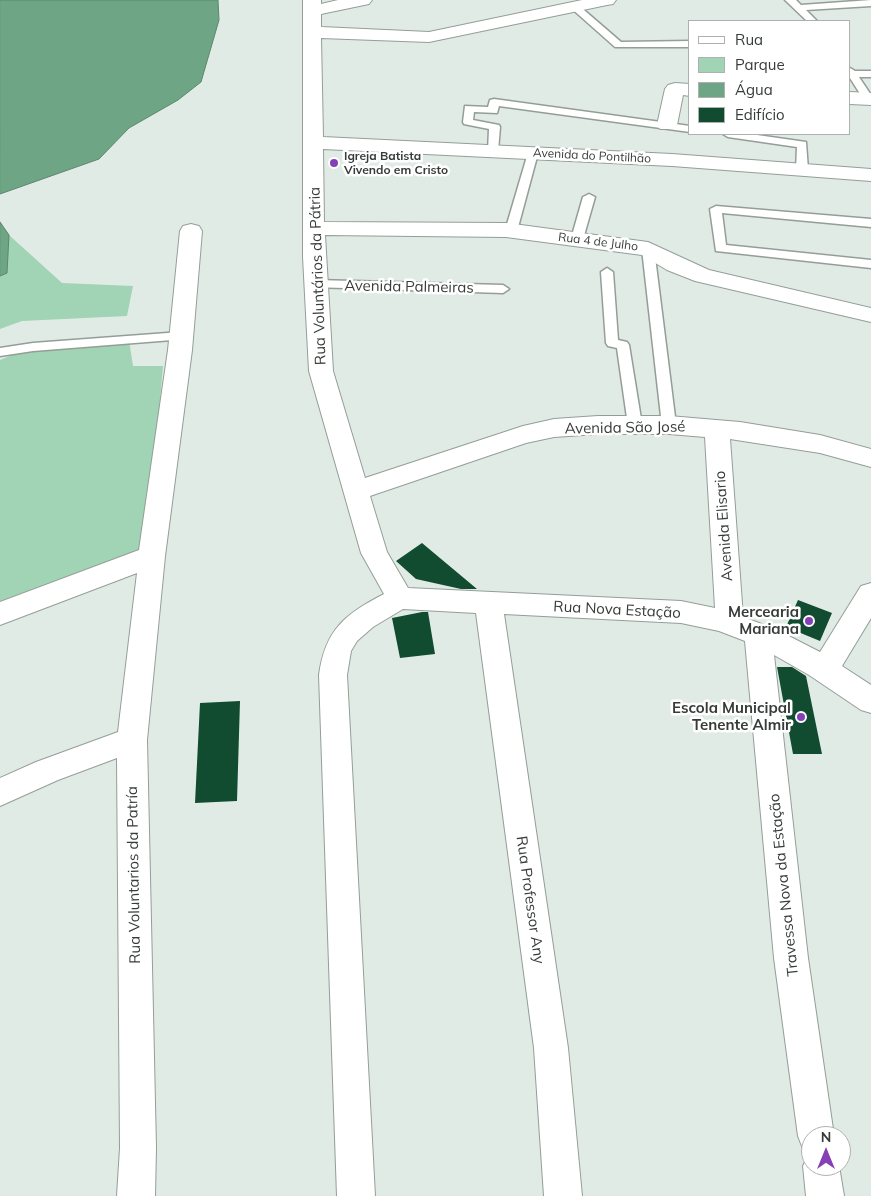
<!DOCTYPE html>
<html>
<head>
<meta charset="utf-8">
<style>
  body { margin:0 }
  #map { position:relative; width:871px; height:1196px; overflow:hidden; background:#e1ebe5; font-family:Mulish,sans-serif }
  canvas { display:block }
  .legend { position:absolute; left:688px; top:20px; width:162px; height:115px; box-sizing:border-box; background:#fff; border:1px solid #afb1b0; margin:0; padding:6px 9px; list-style:none; font-size:15px; color:#373c39 }
  .legend li { display:flex; align-items:center; gap:10px; height:25px }
  .legend b { width:25px; border:1px solid #afb1b0 }
  .north { position:absolute; left:801px; top:1126px; width:50px; height:50px; box-sizing:border-box; background:#fff; border:1px solid #afb1b0; border-radius:50%; rotate:0deg; font-size:14px; font-weight:700; line-height:20px; text-align:center; color:#373c39 }
  .north::after { content:''; display:block; margin:auto; width:18px; height:22px; background:#8440b4; clip-path:polygon(50% 0,100% 100%,50% 72%,0 100%) }
</style>
</head>
<body>
<div id="map">
<canvas width="871" height="1196"></canvas>
<ul class="legend">
<li><b style="height:6px;background:#fff"></b>Rua</li>
<li><b style="height:14px;background:#a1d3b5"></b>Parque</li>
<li><b style="height:14px;background:#6da585"></b>Água</li>
<li><b style="height:14px;background:#114c30"></b>Edifício</li>
</ul>
<div class="north">N</div>
</div>
<script>
const ctx = document.querySelector('canvas').getContext('2d');
ctx.lineJoin = 'round';
function fill(path, color) {
  ctx.fillStyle = color;
  ctx.fill(path, 'evenodd');
}
function strokePath(path, color, width, dash) {
  ctx.strokeStyle = color;
  ctx.lineWidth = width;
  ctx.lineCap = dash ? 'butt' : 'round';
  ctx.setLineDash(dash || []);
  ctx.stroke(path);
}
function label(font, color, halo, rows, align = 'center') {
  ctx.font = font + ' Mulish,sans-serif';
  ctx.lineWidth = 5;
  ctx.setLineDash([]);
  ctx.textBaseline = 'middle';
  ctx.strokeStyle = halo;
  ctx.fillStyle = color;
  for (const [text, x, y, turn = 0] of rows) {
    ctx.save();
    ctx.translate(x, y);
    ctx.rotate((+turn || 0) * Math.PI / 180);
    ctx.textAlign = isNaN(turn) ? turn : align;
    if (halo) ctx.strokeText(text, 0, 0);
    ctx.fillText(text, 0, 0);
    ctx.restore();
  }
}
fill(new Path2D(`
  M0 222 9 235 62 283 133 286 127 316 22 321 0 329Z
  M129 340 133 366H163L147 546 0 608V360L17 353Z`), '#a1d3b5');
const water = new Path2D(`
  M0 0H218L219 20 201 82 178 100 129 128 99 159 0 194Z
  M0 222 9 235 7 273 0 276Z`);
fill(water, '#6da585');
strokePath(water, '#5d866e', 1);
fill(new Path2D(`
  M422 543 477 589H461L416 579 396 561Z
  M798 600 832 613 820 641 786 627Z
  M422 612H428L435 654 400 658 392 618Z
  M777 667H792L806 676 822 754H793Z
  M240 701 237 801 195 803 200 703Z`), '#114c30');
const service = new Path2D(`
  M785 0H796L801 5 871 0V6L806 10 817 21H807Z
  M571 4H577L621 42 690 41V47H615L571 8Z
  M850 68 855 71H871V77H859L871 95V100H864L850 78Z
  M494 99 690 126V132L499 106 497 113 474 112 473 120 499 125 500 127 498 151 493 154 488 151 489 129 464 124 463 122 465 106 488 107 490 100Z
  M723 134H750L806 142 808 170 802 173 796 170 797 147 728 137Z
  M533 150 538 153 517 231 511 235 507 234 505 231 528 153Z
  M589 194 595 197 583 239 581 242H573L571 239 583 197Z
  M716 206 871 219V227L722 213 726 245 871 260V268L716 251 710 209Z
  M648 245 654 249 676 425 669 430 662 425 642 249Z
  M607 268 613 272 618 340 627 342 629 345 642 425 635 430 628 425 617 348 608 346 606 343 601 272Z
  M316 280 503 285 509 289 503 293 312 287 310 284 312 281Z
  M181 332 185 333 187 336 185 339 33 351 0 356V348L33 343Z`);
const minor = new Path2D(`
  M303 0H321V4L338 0H372L369 4 321 14V27L429 32 582 0H616L613 4 607 5 429 42 321 38 323 137 672 154 871 169V181L672 166 323 149 324 222 506 223 648 242 709 270 871 308V322L695 281 667 270 642 255 506 237 325 235 333 371 365 478 523 426 554 419 598 416H669L740 422 820 435 871 449V467L820 453 730 439 743 617 775 629 820 652 861 586 871 583V618L842 666 871 685V713L861 710 809 675 774 655 808 958 834 1136H811V1166H839L844 1196H806L803 1166 810 1152 803 1149 798 1136 774 958 745 641 719 631 681 623 504 614 568 1048 582 1196H544L534 1048 476 613 403 609 373 627 357 641 351 651 347 675 375 1196H337L319 675C325 630 345 614 384 594L361 553 309 371 303 257ZM598 434H669L705 437 715 608 681 601 408 588 387 552 370 496 526 443 554 437Z
  M675 83 690 84V96L683 95 677 125 674 129H660L657 125 665 89 668 85Z
  M850 92 871 93V105L850 104Z
  M191 224 199 226 202 231 192 350 165 556 147 740 156 1148 155 1196H117L120 1148 117 758 58 780 0 806V778L36 762 118 732 137 573 0 625V602L139 550 168 350 180 231 183 226Z`);
strokePath(service, '#949e97', 3);
strokePath(minor, '#949e97', 2);
fill(service, '#fff');
fill(minor, '#fff');
for (const [x, y, r, color] of [
  [334,163,5,"#8440b4"],
  [809,621,5,"#8440b4"],
  [801,717,5,"#8440b4"]
]) {
  const dot = new Path2D();
  dot.arc(x, y, r, 0, 2 * Math.PI);
  ctx.fillStyle = color;
  ctx.fill(dot);
  strokePath(dot, '#fff', 2);
}
label('bold 12px', '#373c39', '#fff', [
  ["Igreja Batista",344,156],
  ["Vivendo em Cristo",344,170]
], 'left');
label('12px', '#373c39', '#fff', [
  ["Avenida do Pontilhão",592,156,3],
  ["Rua 4 de Julho",598,242,7]
]);
label('15px', '#373c39', '#fff', [
  ["Rua Voluntários da Pátria",318,276,-92],
  ["Avenida Palmeiras",409,287,1],
  ["Avenida São José",625,428,-1],
  ["Avenida Elisario",724,526,-94],
  ["Rua Nova Estação",617,610,3],
  ["Rua Voluntarios da Patría",134,875,-91],
  ["Travessa Nova da Estação",784,885,-96],
  ["Rua Professor Any",530,900,82]
]);
label('bold 15px', '#373c39', '#fff', [
  ["Mercearia",799,612],
  ["Mariana",799,629],
  ["Escola Municipal",791,708],
  ["Tenente Almir",791,725]
], 'right');
</script>
</body>
</html>
